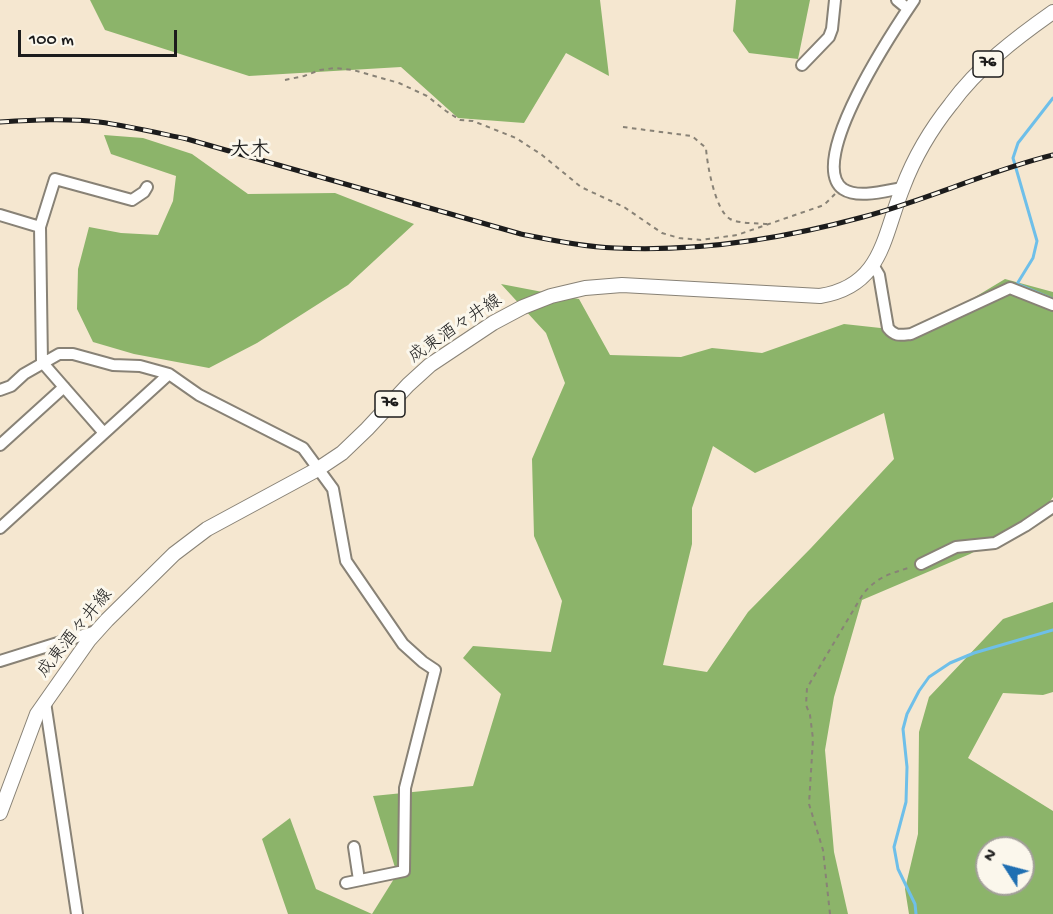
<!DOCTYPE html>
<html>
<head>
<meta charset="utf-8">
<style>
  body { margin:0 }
  #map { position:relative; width:1053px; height:914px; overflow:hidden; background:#f5e7d0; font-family:"Gochi Hand",sans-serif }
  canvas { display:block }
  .north { position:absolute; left:975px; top:836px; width:60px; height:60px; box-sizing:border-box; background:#fbf7ec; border:2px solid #a29f99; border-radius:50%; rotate:306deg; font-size:16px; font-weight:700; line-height:24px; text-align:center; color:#1c1c1c }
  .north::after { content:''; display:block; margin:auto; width:21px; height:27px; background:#1f6fb2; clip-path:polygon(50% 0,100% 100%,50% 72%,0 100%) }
  .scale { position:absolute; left:18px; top:30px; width:159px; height:27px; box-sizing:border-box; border:3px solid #1c1c1c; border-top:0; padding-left:8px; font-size:18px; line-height:21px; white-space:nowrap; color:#1c1c1c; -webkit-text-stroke:4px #fbf7ec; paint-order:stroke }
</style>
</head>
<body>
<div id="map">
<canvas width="1053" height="914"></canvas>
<div class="north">N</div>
<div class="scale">100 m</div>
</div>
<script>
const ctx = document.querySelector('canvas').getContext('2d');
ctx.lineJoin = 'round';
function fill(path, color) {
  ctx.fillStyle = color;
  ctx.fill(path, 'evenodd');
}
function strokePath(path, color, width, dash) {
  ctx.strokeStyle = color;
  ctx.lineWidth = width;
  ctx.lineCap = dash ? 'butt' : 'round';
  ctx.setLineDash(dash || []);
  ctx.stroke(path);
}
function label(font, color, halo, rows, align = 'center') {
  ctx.font = font + ' "Gochi Hand","Klee One",sans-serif';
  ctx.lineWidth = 6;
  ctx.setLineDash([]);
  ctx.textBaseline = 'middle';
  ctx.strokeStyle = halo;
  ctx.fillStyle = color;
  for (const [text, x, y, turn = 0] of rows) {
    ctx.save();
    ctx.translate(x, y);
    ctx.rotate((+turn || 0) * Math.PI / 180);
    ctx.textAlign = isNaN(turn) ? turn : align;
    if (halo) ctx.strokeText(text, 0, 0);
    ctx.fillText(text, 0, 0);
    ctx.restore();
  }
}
fill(new Path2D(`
  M90 0H600L609 76 566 53 524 123 458 118 401 67 249 76 105 30Z
  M736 0H810L798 59 749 53 733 31Z
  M104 135 143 138 192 154 248 194 335 193 414 224 348 285 257 343 209 368 134 354 93 342 77 309 78 269 89 227 121 233 158 235 173 201 176 176 111 154Z
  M1005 279 1053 292V497L1039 517 970 554 862 600 834 697 825 750 834 852 848 914H288L262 839 290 818 316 889 372 914 397 874 373 796 473 786 501 694 463 658 473 646 551 652 562 601 534 536 532 459 565 383 546 333 501 284 579 299 610 355 681 357 712 348 762 353 844 324 917 332ZM884 413 894 459 811 548 748 612 707 672 663 665 692 544V508L713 446 755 473Z
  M1053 602V692L1043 695 1003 693 968 758 1053 811V914H909L905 889 918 834 919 732 929 697 1003 619ZM987 848H1023V884H987Z`), '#8cb46a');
strokePath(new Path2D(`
  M1053 98 1018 143 1013 158 1037 241 1033 258 1017 284 1053 299
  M916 914 915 904 898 869 894 847 906 802 907 767 903 729 907 714 919 691 929 677 950 663 974 653 1053 630`), '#6ebfe9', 3);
const minor = new Path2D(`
  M897 0 908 9
  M802 65 829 37 832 29 835 0
  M902 188C885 191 858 199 843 189 805 162 895 28 914 0
  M0 215 40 227
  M873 265 879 275 888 328C895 337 901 335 911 334L1010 288 1053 305
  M0 390 11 386 24 374 59 354H73L113 365 140 366 169 374 199 395 303 448 333 489 346 561 403 644 423 662 435 670 405 788 404 871 346 883
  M104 433 42 362 40 227 55 179 132 200 144 192 147 187
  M0 445 64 387
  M0 528 169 374
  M921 564 956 547 995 543 1025 526 1053 507
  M0 661 96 631
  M45 702 77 914
  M354 847 359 880`);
const major = new Path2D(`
  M0 813 37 714 89 640 107 620 174 554 207 529 318 469 342 453 367 429 408 385 430 365 493 323 523 307 551 296 585 288 622 285 820 296C883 286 883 236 903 187 914 158 931 129 951 104 978 67 1016 38 1053 12`);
strokePath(minor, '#888276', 14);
strokePath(major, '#888276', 16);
strokePath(new Path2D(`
  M285 80 304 76 320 70 335 68 353 70 399 83 427 96 446 111 460 120 473 121 516 138 542 155 581 187 624 207 662 233 679 238 701 240 737 235 824 205 835 194
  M623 127 692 136 706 148C707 164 715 210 730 219 740 224 756 223 767 224
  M830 914 823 850 809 804 813 739 810 715 806 705 807 688 863 594C878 576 890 574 911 567`), '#888276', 2, [4.5, 4.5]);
strokePath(minor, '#fff', 10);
strokePath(major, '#fff', 14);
const rail = new Path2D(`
  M0 122C33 120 66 118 99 122 129 126 158 133 187 139L521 234C552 240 584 247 615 248 699 252 782 239 863 217 927 200 988 171 1053 155`);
strokePath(rail, '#1c1c1c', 5);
strokePath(rail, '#fbf7ec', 3, [9]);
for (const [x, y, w] of [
  [988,64,30],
  [390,404,30]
]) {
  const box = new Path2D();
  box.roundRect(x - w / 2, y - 13, w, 26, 4.5);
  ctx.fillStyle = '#fbf7ec';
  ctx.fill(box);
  strokePath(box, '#1c1c1c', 1.5);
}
label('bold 16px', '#1c1c1c', null, [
  ["76",988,64],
  ["76",390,404]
]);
label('18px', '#1c1c1c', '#fbf7ec', [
  ["成東酒々井線",456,330,-34],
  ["成東酒々井線",76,634,-51]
]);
label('bold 20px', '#1c1c1c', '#fbf7ec', [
  ["大木",250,152]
]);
</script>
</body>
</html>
